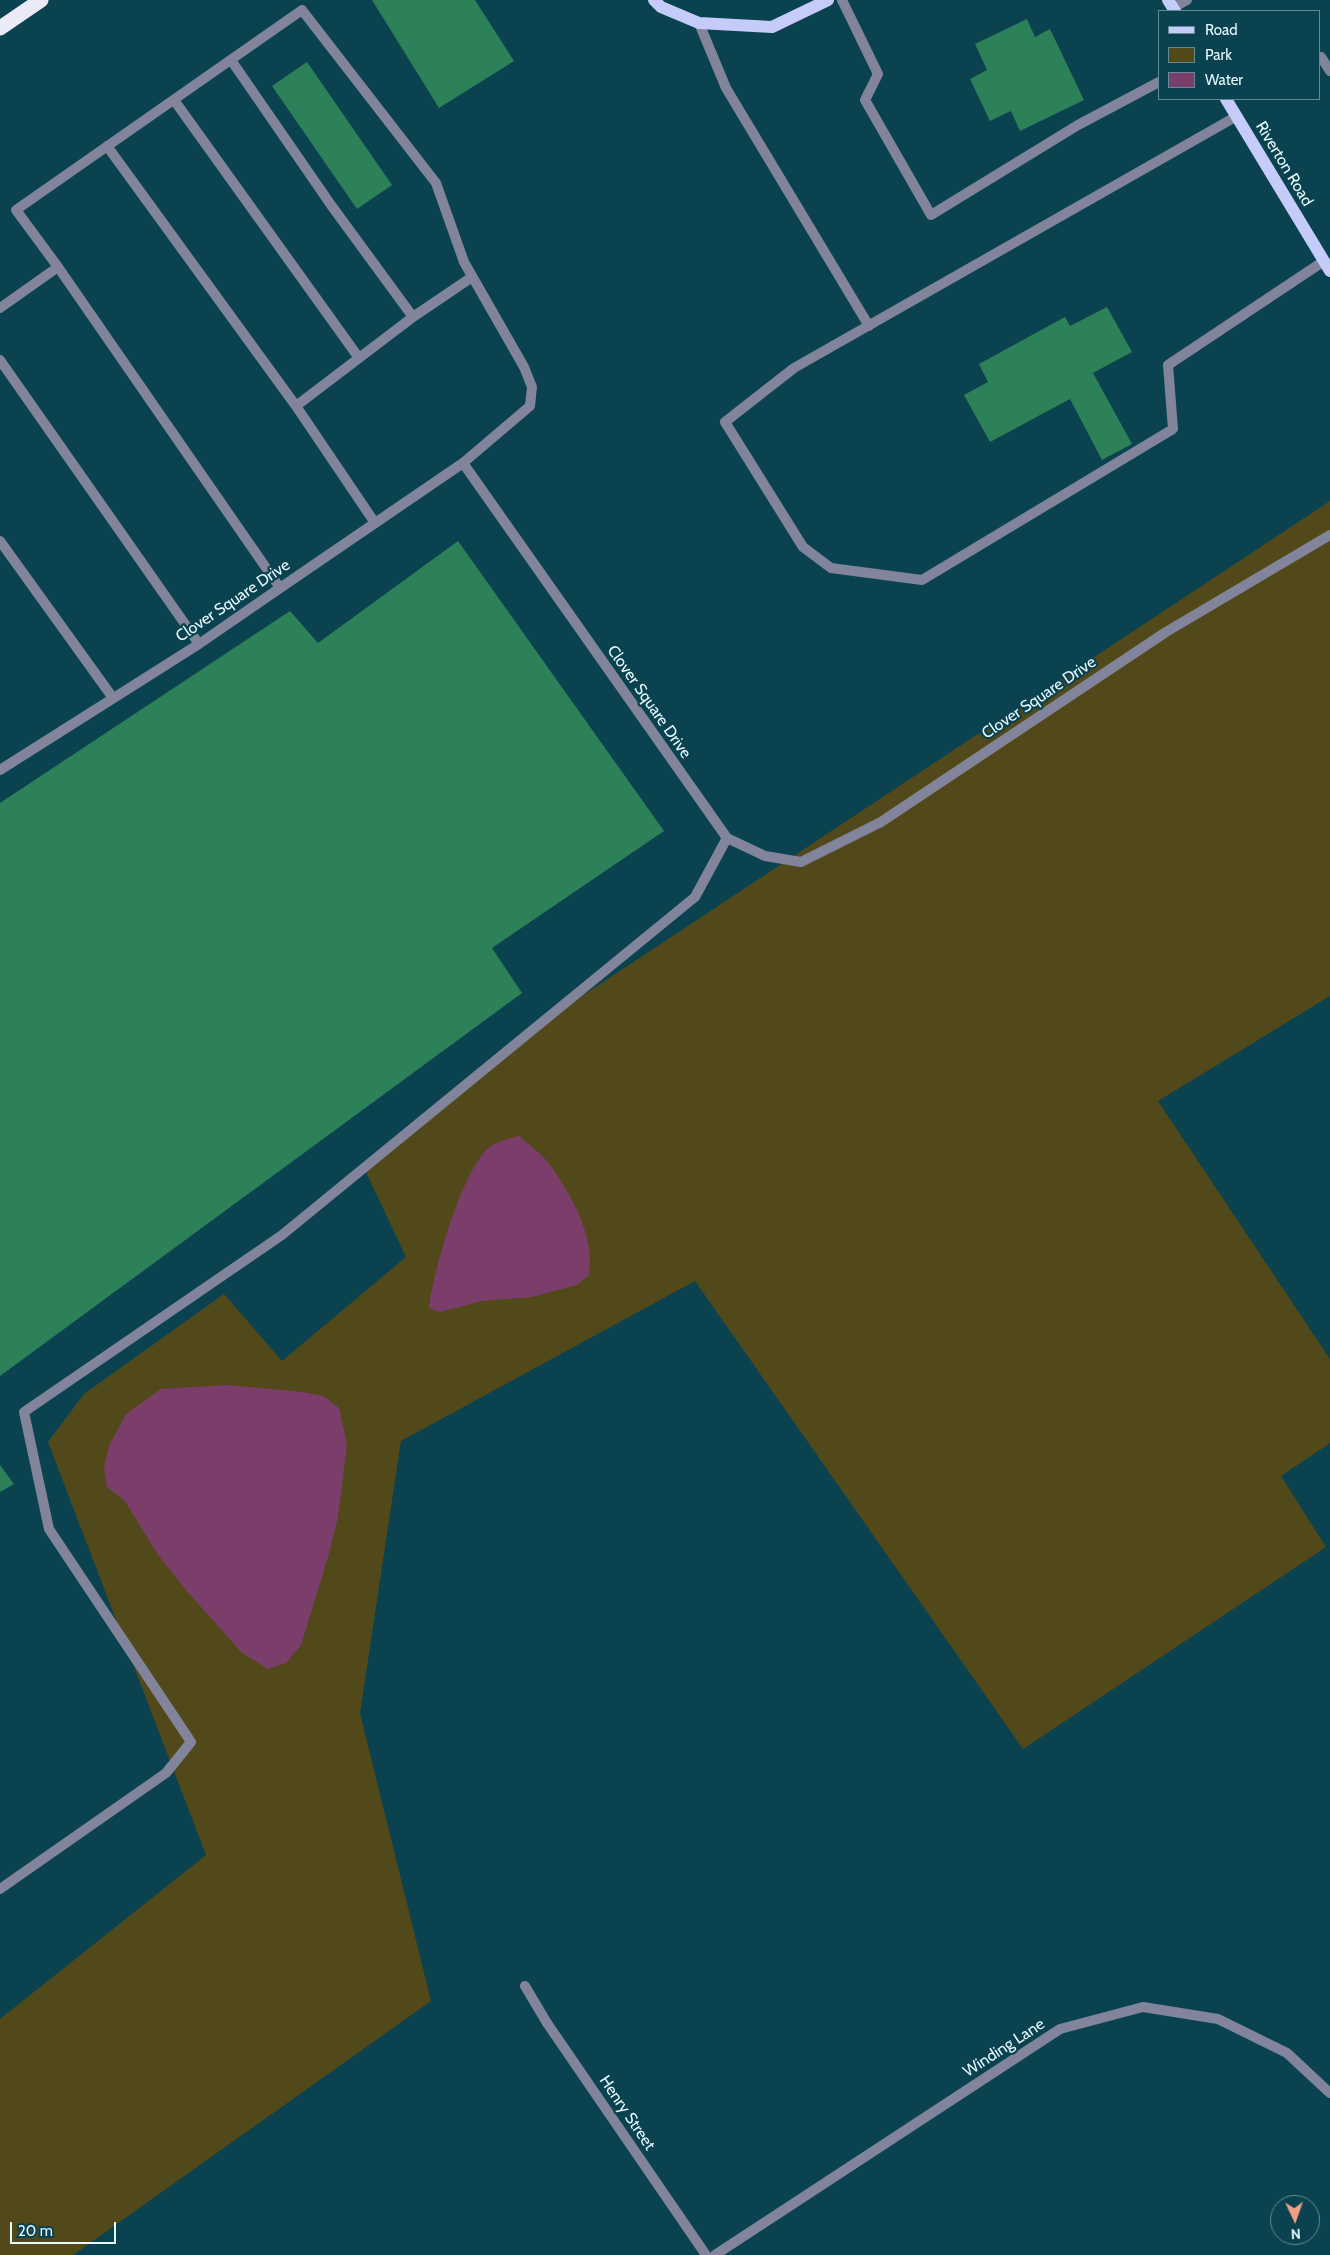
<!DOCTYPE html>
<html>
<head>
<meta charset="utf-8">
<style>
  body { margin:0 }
  #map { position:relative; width:1330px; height:2255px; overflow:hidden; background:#0a4250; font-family:Cabin,sans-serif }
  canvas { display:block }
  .legend { position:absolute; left:1158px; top:10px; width:162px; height:90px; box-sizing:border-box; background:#0a4250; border:1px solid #628b96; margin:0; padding:6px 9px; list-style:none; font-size:15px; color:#e5f8fe }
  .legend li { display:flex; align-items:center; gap:10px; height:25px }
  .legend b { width:25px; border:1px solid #628b96 }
  .north { position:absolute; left:1270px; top:2195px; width:50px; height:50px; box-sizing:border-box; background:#0a4250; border:1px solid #628b96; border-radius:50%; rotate:177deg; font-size:14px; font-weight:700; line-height:20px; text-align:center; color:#e5f8fe }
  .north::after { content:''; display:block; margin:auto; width:18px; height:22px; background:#f39f83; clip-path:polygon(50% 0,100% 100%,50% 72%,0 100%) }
  .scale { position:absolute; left:10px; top:2222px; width:106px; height:22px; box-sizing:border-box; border:2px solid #e5f8fe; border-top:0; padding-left:6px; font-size:15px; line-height:18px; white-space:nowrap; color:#e5f8fe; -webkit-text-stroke:4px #0a4250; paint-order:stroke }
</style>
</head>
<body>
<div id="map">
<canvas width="1330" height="2255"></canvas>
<ul class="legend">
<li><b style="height:6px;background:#c6ccf9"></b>Road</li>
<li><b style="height:14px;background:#52491a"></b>Park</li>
<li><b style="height:14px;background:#7b3e6a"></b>Water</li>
</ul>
<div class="north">N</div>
<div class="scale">20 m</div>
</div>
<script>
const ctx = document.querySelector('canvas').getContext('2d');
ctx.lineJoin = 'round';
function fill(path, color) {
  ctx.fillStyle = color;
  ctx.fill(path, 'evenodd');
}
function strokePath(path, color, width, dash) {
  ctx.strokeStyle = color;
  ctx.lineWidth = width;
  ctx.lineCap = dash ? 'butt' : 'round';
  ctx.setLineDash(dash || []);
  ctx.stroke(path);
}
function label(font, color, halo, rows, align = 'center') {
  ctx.font = font + ' Cabin,sans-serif';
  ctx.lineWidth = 4.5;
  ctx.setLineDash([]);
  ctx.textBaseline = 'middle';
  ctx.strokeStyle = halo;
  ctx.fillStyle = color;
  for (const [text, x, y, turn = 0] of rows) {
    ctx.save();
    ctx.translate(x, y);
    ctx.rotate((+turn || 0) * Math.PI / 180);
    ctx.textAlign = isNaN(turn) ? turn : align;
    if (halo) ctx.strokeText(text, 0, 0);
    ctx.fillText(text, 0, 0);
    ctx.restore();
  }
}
fill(new Path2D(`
  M1330 501V996L1158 1101 1330 1359V1443L1281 1476 1326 1547 1023 1749 695 1281 401 1441 360 1713 431 2001 73 2255H0V2019L206 1855 48 1442 84 1394 224 1294 282 1361 406 1257 364 1168 514 1041Z`), '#52491a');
fill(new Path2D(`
  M519 1136C529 1145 542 1154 550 1165 572 1196 595 1236 589 1275L577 1285 532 1297 482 1301 440 1312 429 1308C434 1269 460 1177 487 1149 496 1141 508 1139 519 1136Z
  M228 1385 302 1392 323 1396 339 1408 347 1445 338 1517 328 1557 301 1645 286 1663 268 1669 242 1653 186 1590 158 1555 125 1501 107 1487 104 1468 109 1446 126 1414 161 1389Z`), '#7b3e6a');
fill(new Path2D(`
  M372 0H475L514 61 439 108Z
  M1027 19 1035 37 1050 29 1084 100 1020 131 1011 111 990 121 970 79 987 70 975 44Z
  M307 62 392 185 357 209 272 86Z
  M1107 307 1132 352 1093 373 1132 444 1102 460 1070 399 990 442 964 395 988 382 979 364 1065 317 1070 326Z
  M458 541 664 831 492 948 522 993 0 1376V803L290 611 318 643Z
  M0 1465 14 1484 0 1492Z`), '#2d8159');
strokePath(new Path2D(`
  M842 0 878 74 865 100 931 215 1078 125 1159 82
  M699 23 726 88 869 326
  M1321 57 1330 71
  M231 60 331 205 413 317
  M174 100 359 358
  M1237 116 794 368 725 422 803 547 831 568 922 580 1173 429 1168 365 1324 261
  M107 146 296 406 375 523
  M58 267 280 588
  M0 308 58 267 16 210 302 10 436 183 464 262 524 367 532 387 530 406 463 463 280 588 199 644 0 770
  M0 360 199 644
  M296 406 413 317 472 277
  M463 463 727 838 765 856 801 862 881 822 1166 632 1330 535
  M0 541 113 698
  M0 1889 166 1773 191 1742 49 1529 24 1412 282 1235 695 897 727 838
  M525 1986 547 2023`), '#81849a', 10);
strokePath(new Path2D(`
  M1173 8 1187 0
  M547 2023 706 2255
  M715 2255 1060 2029 1143 2007 1218 2019 1287 2053 1330 2093`), '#81849a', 10);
strokePath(new Path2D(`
  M654 0 661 7 699 23 772 27 828 0
  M1168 0 1175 11
  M1226 99 1330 271`), '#c6ccf9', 12);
strokePath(new Path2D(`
  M0 28 41 0`), '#eaebf6', 15);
label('16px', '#e5f8fe', '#0a4250', [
  ["Riverton Road",1284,164,59],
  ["Clover Square Drive",233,601,-34],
  ["Clover Square Drive",1039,698,-34],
  ["Clover Square Drive",649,702,55],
  ["Winding Lane",1004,2048,-33],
  ["Henry Street",627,2113,56]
]);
</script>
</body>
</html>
